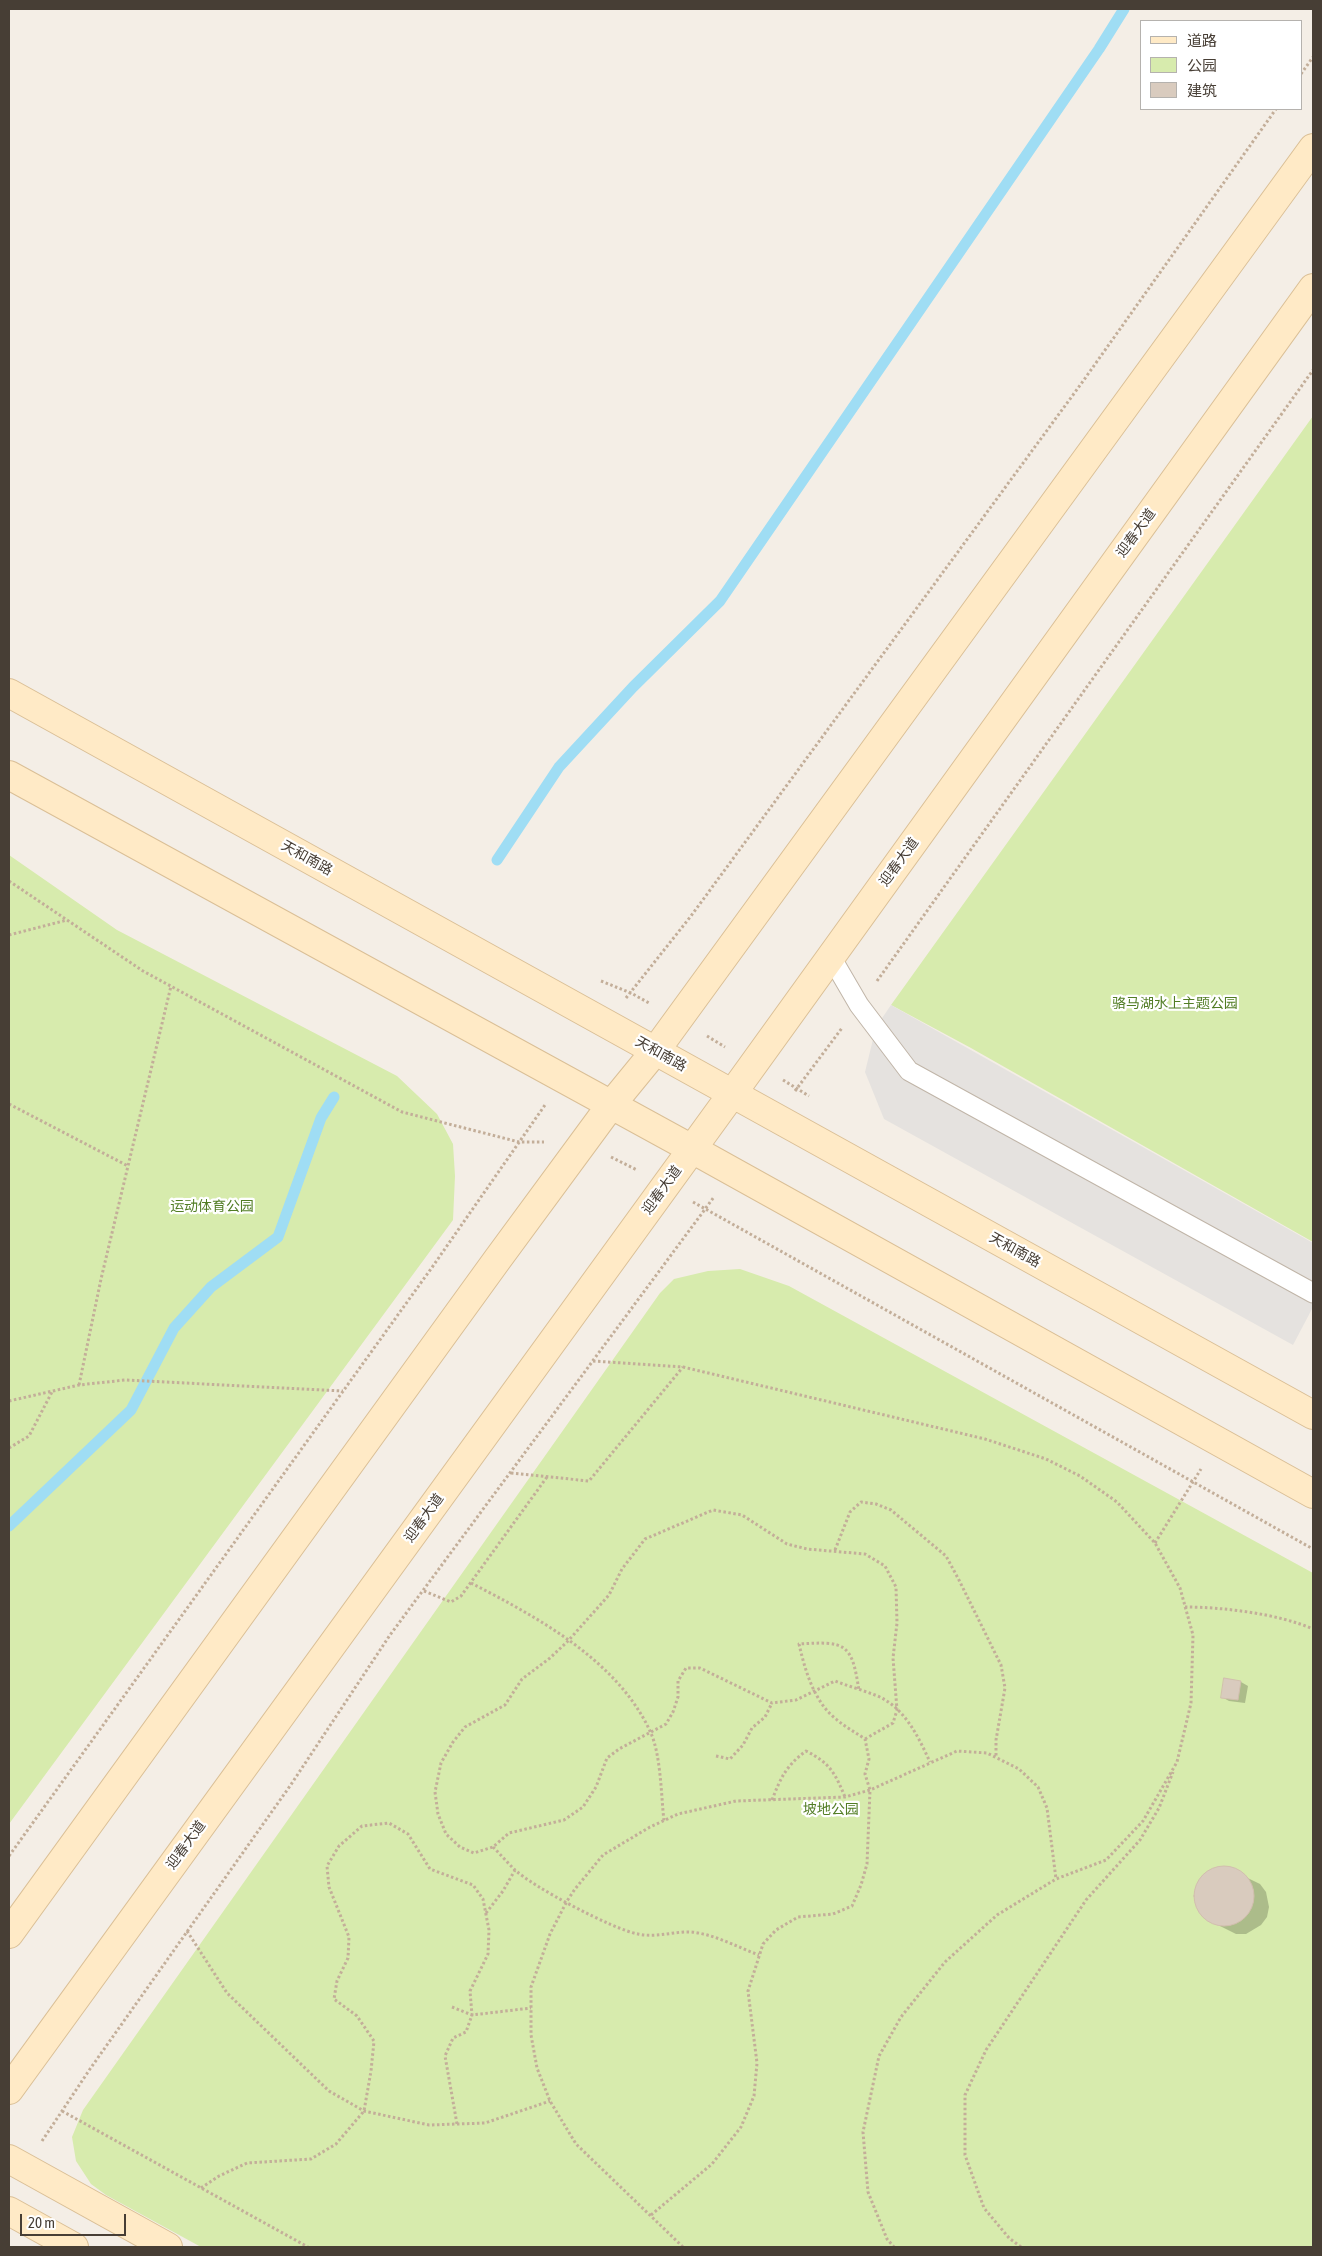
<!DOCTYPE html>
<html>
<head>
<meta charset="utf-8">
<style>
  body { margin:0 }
  #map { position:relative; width:1322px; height:2256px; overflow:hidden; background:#f4eee6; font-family:"Asap Condensed","Noto Sans SC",sans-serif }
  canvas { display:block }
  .frame { position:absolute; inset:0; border:10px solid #473e35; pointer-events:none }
  .legend { position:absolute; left:1140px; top:20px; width:162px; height:90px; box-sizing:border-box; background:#fff; border:1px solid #b5b2ae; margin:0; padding:6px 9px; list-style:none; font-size:15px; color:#473e35 }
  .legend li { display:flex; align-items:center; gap:10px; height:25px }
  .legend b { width:25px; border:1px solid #b5b2ae }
  .scale { position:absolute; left:20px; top:2214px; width:106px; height:22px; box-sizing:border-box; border:2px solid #473e35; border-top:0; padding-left:6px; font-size:15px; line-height:18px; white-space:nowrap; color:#473e35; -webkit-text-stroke:4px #fff; paint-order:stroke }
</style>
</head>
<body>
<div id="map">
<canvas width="1322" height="2256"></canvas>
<div class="frame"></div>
<ul class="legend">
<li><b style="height:6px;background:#ffeac6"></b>道路</li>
<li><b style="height:14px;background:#d7ebad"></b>公园</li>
<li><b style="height:14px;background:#d9cbbe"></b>建筑</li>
</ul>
<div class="scale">20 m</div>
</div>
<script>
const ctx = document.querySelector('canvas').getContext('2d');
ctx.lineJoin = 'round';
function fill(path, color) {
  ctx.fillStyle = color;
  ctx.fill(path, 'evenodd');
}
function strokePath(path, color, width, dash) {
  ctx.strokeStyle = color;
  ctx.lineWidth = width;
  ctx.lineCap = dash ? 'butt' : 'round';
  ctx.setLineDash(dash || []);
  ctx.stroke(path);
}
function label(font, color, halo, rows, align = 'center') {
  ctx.font = font + ' "Asap Condensed","Noto Sans SC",sans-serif';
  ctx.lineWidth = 4.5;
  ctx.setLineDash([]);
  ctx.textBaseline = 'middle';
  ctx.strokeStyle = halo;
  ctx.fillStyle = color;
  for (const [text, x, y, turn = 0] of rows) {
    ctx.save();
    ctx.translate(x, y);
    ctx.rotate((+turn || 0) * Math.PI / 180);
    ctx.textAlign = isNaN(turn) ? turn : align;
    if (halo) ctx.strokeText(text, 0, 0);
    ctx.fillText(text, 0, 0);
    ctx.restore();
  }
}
fill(new Path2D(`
  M1313 416V1242L971 1048 891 1005Z
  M9 855 117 930 397 1076 437 1114 453 1144 455 1176 453 1220 9 1824Z
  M740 1269 789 1286 1313 1573V2247H201L106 2195 91 2184 76 2161 72 2137 83 2110 660 1293 674 1279 708 1271Z`), '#d7ebad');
fill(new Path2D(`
  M891 1005 1313 1243V1307L1293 1345 884 1119 865 1072 876 1027Z`), '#e5e2df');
fill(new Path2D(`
  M1241 1682 1248 1686 1245 1703 1229 1701 1222 1697Z
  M1227 1868 1260 1884 1266 1892 1269 1907 1267 1917 1261 1925 1246 1934H1236L1206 1919 1200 1912 1196 1902 1195 1892 1201 1879 1208 1872Z`), '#0003');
strokePath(new Path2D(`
  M497 860 559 767 633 687 720 601 1099 49 1124 9
  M9 1526 131 1410 174 1328 211 1287 278 1237 321 1118 334 1097`), '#9fddf4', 11);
const building = new Path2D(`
  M1224 1678 1241 1681 1238 1700 1221 1698Z
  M1194 1896a30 30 0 1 1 60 0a30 30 0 1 1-60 0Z`);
fill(building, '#d9cbbe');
strokePath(building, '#d2bfae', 1);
const lane = new Path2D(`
  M831 957 859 1005 909 1071 1313 1293`);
const secondary = new Path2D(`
  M9 693 1313 1415
  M9 775 692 1149 1313 1494
  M9 1934 497 1260 611 1105 656 1050 1313 148
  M9 2090 732 1094 1313 288
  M9 2159 168 2247
  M9 2211 74 2247`);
strokePath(lane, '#c0b5a8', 21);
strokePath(secondary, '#dabf96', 30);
strokePath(new Path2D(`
  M1301 74 1313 57
  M9 881 143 971 402 1112 519 1142H544
  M9 935 67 920
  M601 981 631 993 649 1003
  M877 981 1313 370
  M626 998 691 916 1081 384 1276 109
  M707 1036 725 1047
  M783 1080 809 1096
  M795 1091 842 1028
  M9 1104 128 1166
  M611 1157 637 1170
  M693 1202 1313 1549
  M593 1361 683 1367 985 1439 1046 1459 1080 1476 1117 1502 1155 1543 1180 1588 1193 1635 1191 1703 1177 1762 1143 1821 1106 1860 1056 1879 997 1915 945 1962 901 2017 879 2056 863 2132 868 2192 887 2239 894 2247
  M79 1385 101 1279 171 986
  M9 1401 79 1385 125 1380 343 1391
  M9 1448 29 1436 52 1392
  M511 1473 589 1481 683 1367
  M1155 1543 1201 1469
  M835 1550 850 1512 861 1502 876 1504 891 1510 946 1556 959 1580 1001 1665 1005 1688 996 1740V1757
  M471 1583C537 1617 617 1660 650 1731 661 1754 661 1795 664 1821
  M424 1591 451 1602 461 1596 547 1477
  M1185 1607C1223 1607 1279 1614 1313 1629
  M865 1739 893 1723 897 1710 893 1658 897 1623 896 1587 885 1566 865 1554 807 1549 787 1544 742 1515 713 1510 645 1539 622 1569 609 1595 568 1641 550 1658 522 1679 505 1705 465 1727 453 1742 441 1763 435 1792 438 1814 446 1834 460 1847 474 1853 493 1847 509 1833 564 1820 583 1807 596 1787 607 1758 619 1749 666 1724 673 1712 678 1697V1681L686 1668H700L772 1703 796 1700 835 1681C848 1686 862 1690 875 1695 904 1706 918 1736 930 1762
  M716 1756 730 1759 743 1745 752 1728 765 1717 772 1703
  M772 1800C781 1777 786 1766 806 1751 830 1763 835 1773 845 1797
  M493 1847C500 1854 507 1862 514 1869 531 1886 614 1930 638 1934 658 1938 674 1931 691 1932 714 1934 737 1947 759 1955
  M9 1856 433 1266 545 1105
  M486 1913 503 1891 515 1870
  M187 1931 227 1993 329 2091 364 2111 429 2125 485 2123 550 2101
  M452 2007 472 2015 531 2008
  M62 2111 308 2247
  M42 2141 90 2069 290 1786 390 1635 714 1197
  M201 2188 219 2176 247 2163 311 2159 336 2144 364 2111 371 2071 374 2041 357 2016 334 1999 337 1981 348 1958 349 1937 329 1887 327 1866 339 1846 362 1826 389 1823 408 1834 430 1869 473 1885 483 1899 489 1930 488 1954 470 1991 472 2015 466 2032 453 2038 445 2056 457 2124
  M651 2215 712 2164 741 2127 754 2096 757 2063 748 1991 763 1944 776 1930 798 1917 833 1914 852 1906 861 1885 867 1864 870 1790 865 1774 869 1759 865 1739C855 1732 845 1727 836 1719 814 1702 805 1670 799 1644 846 1641 852 1643 859 1691
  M683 2247 576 2144 550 2101 537 2068 531 2035V1987L550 1934 567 1901 575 1889 603 1855 650 1827 678 1814 736 1801 845 1797 870 1790 957 1751 987 1753 1019 1769 1038 1787 1047 1808 1056 1879
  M1021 2247 1009 2238 984 2208 965 2155V2095L986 2050 1086 1900 1140 1840 1159 1808 1173 1772`), '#c3ae99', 3, [2.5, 2.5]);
strokePath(lane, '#fff', 19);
strokePath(secondary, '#ffeac6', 28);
label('14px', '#473e35', '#fff', [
  ["迎春大道",1136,533,-54],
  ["天和南路",307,858,29],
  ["迎春大道",899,862,-54],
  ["天和南路",661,1054,29],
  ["迎春大道",662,1190,-54],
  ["天和南路",1015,1250,29],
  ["迎春大道",424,1518,-54],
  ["迎春大道",186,1845,-54]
]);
label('14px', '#527d25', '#fff', [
  ["骆马湖水上主题公园",1175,1004],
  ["运动体育公园",212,1207],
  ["坡地公园",831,1810]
]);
</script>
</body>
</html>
